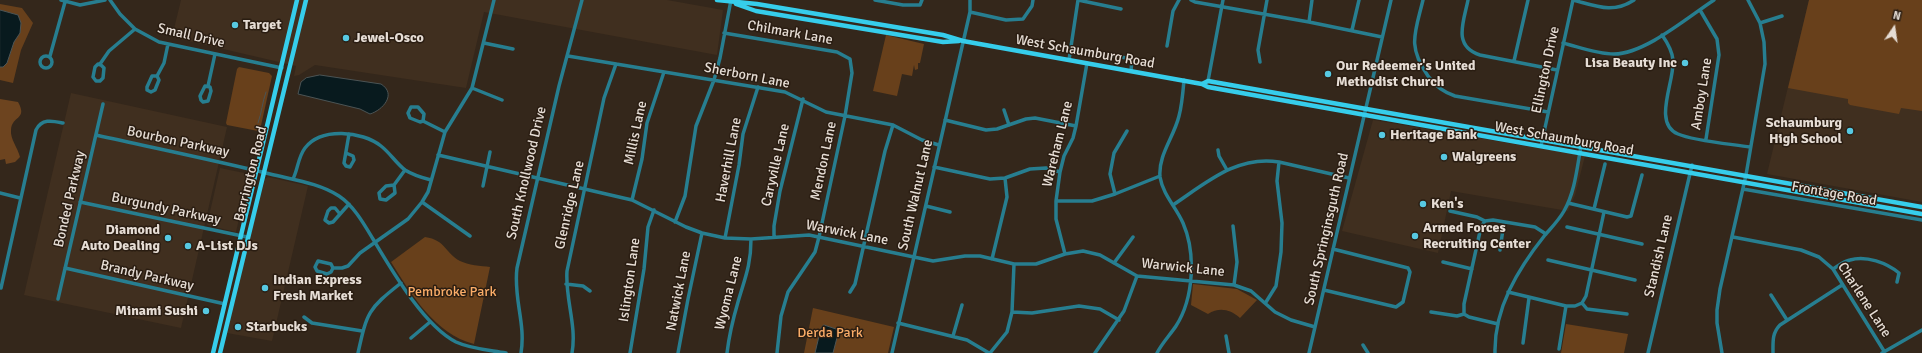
<!DOCTYPE html>
<html>
<head>
<meta charset="utf-8">
<style>
  body { margin:0 }
  #map { position:relative; width:1922px; height:353px; overflow:hidden; background:#34271b; font-family:Signika,sans-serif }
  canvas { display:block }
  .north { position:absolute; left:1874px; top:8px; width:40px; height:40px; -webkit-text-stroke:3px #2a1d12; paint-order:stroke; rotate:13deg; font-size:11px; font-weight:700; line-height:16px; text-align:center; color:#e6ddd5 }
  .north::after { content:''; display:block; margin:auto; width:14px; height:18px; background:#e6ddd5; clip-path:polygon(50% 0,100% 100%,50% 72%,0 100%) }
</style>
</head>
<body>
<div id="map">
<canvas width="1922" height="353"></canvas>
<div class="north">N</div>
</div>
<script>
const ctx = document.querySelector('canvas').getContext('2d');
ctx.lineJoin = 'round';
function fill(path, color) {
  ctx.fillStyle = color;
  ctx.fill(path, 'evenodd');
}
function strokePath(path, color, width, dash) {
  ctx.strokeStyle = color;
  ctx.lineWidth = width;
  ctx.lineCap = dash ? 'butt' : 'round';
  ctx.setLineDash(dash || []);
  ctx.stroke(path);
}
function label(font, color, halo, rows, align = 'center') {
  ctx.font = font + ' Signika,sans-serif';
  ctx.lineWidth = 3;
  ctx.setLineDash([]);
  ctx.textBaseline = 'middle';
  ctx.strokeStyle = halo;
  ctx.fillStyle = color;
  for (const [text, x, y, turn = 0] of rows) {
    ctx.save();
    ctx.translate(x, y);
    ctx.rotate((+turn || 0) * Math.PI / 180);
    ctx.textAlign = isNaN(turn) ? turn : align;
    if (halo) ctx.strokeText(text, 0, 0);
    ctx.fillText(text, 0, 0);
    ctx.restore();
  }
}
fill(new Path2D(`
  M181 0H667L723 10 717 55 484 12 466 88 315 65 299 75 294 76 296 66 172 37Z
  M1809 0H1922V202L1767 174Z
  M71 93 227 127 181 328 24 295Z
  M1373 120 1585 156 1575 195 1568 211 1451 191 1438 253 1342 231Z
  M220 168 249 174 236 232 207 225Z
  M268 177 308 186 272 341 227 333 249 240 265 179Z`), '#402f1f');
fill(new Path2D(`
  M1809 0H1922V111L1901 108 1899 114 1850 105 1848 103V99L1788 88Z
  M0 4 22 8 33 23 21 50 13 83 0 80Z
  M886 35 924 44 920 63H918V69L915 70 914 65 912 76 902 74 897 96 873 91Z
  M239 67 269 73 272 76 260 130 258 131 227 125 226 123 237 69Z
  M425 237C446 240 445 253 460 261 468 265 481 266 490 267L474 344C435 334 411 294 391 262Z
  M1193 284 1237 289 1257 300 1240 318C1230 309 1219 307 1208 314L1191 305Z
  M813 308 894 327 888 353H804Z
  M1566 324 1628 334 1624 353H1561Z`), '#68401b');
fill(new Path2D(`
  M0 99 18 102C28 120 12 115 11 130 10 139 18 148 20 157L15 162 6 164 5 159 0 160Z`), '#6d441f');
const water = new Path2D(`
  M0 10 18 15 21 23 20 33 14 42 7 63 3 67H0Z
  M320 75 381 84C397 94 383 110 370 114L360 109 298 94 301 82 306 78Z
  M824 325 839 330 833 353H815L821 328Z`);
fill(water, '#081a1e');
strokePath(water, '#4b5455', 1);
strokePath(new Path2D(`
  M258 123C262 112 262 103 266 92`), '#4b5455', 1);
strokePath(new Path2D(`
  M61 0 80 5 105 0
  M110 0 120 14 135 29 159 42 282 68
  M875 0 903 5H920L922 0
  M1191 0 1195 2 1309 22 1382 37
  M1423 0C1415 33 1407 46 1428 76 1435 86 1443 92 1455 96L1548 112
  M1468 0C1464 21 1452 46 1480 55L1557 70
  M1573 0C1596 6 1613 14 1634 0
  M1700 10 1717 39 1719 55 1706 139
  M970 12 1006 20 1023 19 1032 6 1033 0
  M1309 22 1312 0
  M1760 23 1782 16
  M1352 30 1359 0
  M724 33 837 52 850 59 852 73 845 116 819 237 815 252 788 292 781 316 777 353
  M1662 35C1667 42 1672 50 1673 60 1675 81 1652 123 1678 134 1694 141 1731 144 1750 147
  M484 43 513 49
  M1563 43C1579 47 1597 54 1614 54 1645 54 1688 17 1714 0
  M1167 46 1173 11 1179 0
  M1070 48 1132 59 1131 71
  M40 62a6 6 0 1 1 12 0a6 6 0 1 1-12 0Z
  M50 56 65 2
  M568 56 785 92 826 112 893 125 922 140 939 145
  M1069 60 1078 0 1121 9
  M1514 61 1528 0
  M1260 62 1258 50 1267 0
  M98 64 101 65 104 68 103 78 100 81H96L93 77 95 67Z
  M100 64 109 51 135 29
  M152 76H157L159 80 155 90 151 92 147 90V87Z
  M157 76 164 63 168 44
  M1208 81 1223 0
  M205 86 210 87 211 91 208 101 203 102 201 100 200 96Z
  M208 86 215 54
  M472 88 502 100
  M1004 110 1009 125
  M945 120 986 130 997 129 1026 119 1035 118 1076 126
  M423 121 424 114 418 107H411L408 113 410 118 420 122 423 121 445 132
  M96 135C154 148 213 160 270 174 294 180 319 183 339 196 354 206 364 224 373 239 391 269 424 326 456 342 471 349 489 350 506 353
  M1541 146 1573 0
  M1218 150 1219 156 1227 170
  M346 153 353 156 354 160 350 167 346 166 344 163 349 134
  M438 155 632 200 686 227 702 233 725 238 751 239 809 235 933 261 965 256H980L1014 264H1036L1065 254 1083 251 1100 255 1137 276 1234 285 1251 291 1275 312 1291 320 1315 327
  M934 167 990 179 1005 178 1030 169 1046 168 1060 172
  M293 179C298 169 298 157 305 148 321 127 362 131 381 146 390 153 396 163 405 170 413 175 423 178 431 180
  M394 185 386 186 379 193 380 199 386 200 395 193 394 185 405 170
  M483 186 490 152
  M1743 189 1922 220
  M0 193 20 198
  M1115 194 1110 174 1114 153 1127 131
  M632 200 642 159 647 123 664 72
  M1056 201H1092L1115 194 1160 176
  M80 202 247 237
  M422 202 470 236
  M1568 203 1627 217 1631 216 1642 175
  M1173 205C1206 183 1237 155 1279 162L1349 178
  M926 206 950 212
  M1594 209 1605 164
  M1450 211 1477 217 1485 221 1493 220 1535 227 1546 234
  M340 214 335 208H331L328 211 325 220 329 223 333 222 349 204
  M675 222 685 196 696 126 714 80 720 58 731 0
  M1233 226 1237 262 1234 285
  M1567 227 1642 244
  M774 236V226L780 191 803 99
  M1733 237 1801 250 1819 257 1833 269 1884 351
  M725 238 739 165 743 134 758 87
  M1500 250 1504 222
  M1065 254 1056 219V201L1060 172 1064 156 1073 138 1076 126 1087 63
  M992 259 1007 197 1005 178
  M1548 260 1635 280
  M318 261 331 264 333 268 331 272 327 274 317 271 315 267Z
  M1443 262 1472 269
  M1114 263 1133 237
  M65 268 225 304
  M333 268H342L348 266 360 253 408 219 422 202 428 192 445 132 472 88 494 0
  M1833 269C1838 266 1844 261 1850 260 1866 255 1887 263 1899 273L1897 282
  M566 284 583 286 590 291
  M1 288 36 130C42 118 53 121 63 123
  M1324 290 1396 307 1403 302 1410 272 1408 268 1333 249
  M850 292 855 284 885 151 893 125
  M1508 292 1566 306H1575L1582 303 1587 309 1627 314
  M1771 295 1787 320
  M58 299 103 104
  M1266 302 1276 286 1281 252 1282 223 1277 181 1279 162
  M1582 303 1586 296 1604 212
  M1012 312 1032 313 1079 306 1100 309 1119 320
  M1431 312 1457 316 1464 314 1469 317 1498 324
  M1464 314V304L1481 227 1485 221
  M304 317 312 323 362 331
  M898 323 967 340 989 353
  M953 336 962 305
  M1226 336 1229 353
  M411 338 430 322
  M1523 343 1529 298
  M1363 345 1368 353
  M1559 349 1566 306
  M358 353C367 312 368 309 401 283
  M521 353C526 323 513 298 517 268L559 86 582 0
  M572 353C577 325 565 299 567 271L604 98 616 64
  M630 353 644 269 648 227 654 210
  M678 353 688 299 702 233
  M727 353C729 336 733 319 738 302 745 278 751 265 751 239
  M892 353 970 12V0
  M990 353 1007 332 1012 312 1014 264
  M1095 353 1124 311 1137 276
  M1157 353C1162 343 1170 335 1176 326 1194 298 1196 253 1183 223 1176 207 1163 195 1160 177 1158 155 1174 137 1179 116 1182 105 1183 92 1184 80
  M1309 353 1391 0
  M1495 353C1494 308 1518 269 1545 235 1552 227 1559 220 1564 211 1575 192 1577 168 1581 146
  M1648 353 1692 165
  M1722 353 1717 323V310L1720 289 1746 175 1765 64 1764 42 1760 23 1748 0
  M1773 353C1773 342 1772 333 1780 325L1842 285
  M1882 353 1922 330`), '#277e90', 3.5);
strokePath(new Path2D(`
  M717 0 757 4 943 35 963 41 1202 84 1208 87 1922 214
  M736 4 756 11 943 42 959 41
  M1202 84 1208 81 1922 207
  M213 353 297 0
  M220 353 306 0`), '#36cdeb', 4.5);
for (const [x, y, r, color] of [
  [235,25,4,"#57c9e2"],
  [346,38,4,"#57c9e2"],
  [1685,63,4,"#57c9e2"],
  [1328,74,4,"#57c9e2"],
  [1850,131,4,"#57c9e2"],
  [1382,135,4,"#57c9e2"],
  [1444,157,4,"#57c9e2"],
  [1423,204,4,"#57c9e2"],
  [1415,236,4,"#57c9e2"],
  [168,238,4,"#57c9e2"],
  [188,246,4,"#57c9e2"],
  [265,288,4,"#57c9e2"],
  [206,311,4,"#57c9e2"],
  [238,327,4,"#57c9e2"]
]) {
  const dot = new Path2D();
  dot.arc(x, y, r, 0, 2 * Math.PI);
  ctx.fillStyle = color;
  ctx.fill(dot);
  strokePath(dot, '#2a1d12', 1.5);
}
label('bold 14px', '#e6ddd5', '#2a1d12', [
  ["Target",243,25],
  ["Jewel-Osco",354,38],
  ["Lisa Beauty Inc",1677,63,"right"],
  ["Our Redeemer's United",1336,66],
  ["Methodist Church",1336,82],
  ["Schaumburg",1842,123,"right"],
  ["High School",1842,139,"right"],
  ["Heritage Bank",1390,135],
  ["Walgreens",1452,157],
  ["Ken's",1431,204],
  ["Armed Forces",1423,228],
  ["Recruiting Center",1423,244],
  ["Diamond",160,230,"right"],
  ["Auto Dealing",160,246,"right"],
  ["A-List DJs",196,246],
  ["Indian Express",273,280],
  ["Fresh Market",273,296],
  ["Minami Sushi",198,311,"right"],
  ["Starbucks",246,327]
], 'left');
label('14px', '#e6ddd5', '#2a1d12', [
  ["Chilmark Lane",790,33,10],
  ["Small Drive",191,36,13],
  ["West Schaumburg Road",1085,52,10],
  ["Ellington Drive",1546,70,-78],
  ["Sherborn Lane",747,76,11],
  ["Amboy Lane",1702,94,-81],
  ["Millis Lane",636,133,-78],
  ["West Schaumburg Road",1564,139,10],
  ["Bourbon Parkway",178,142,12],
  ["Wareham Lane",1058,144,-76],
  ["Haverhill Lane",729,160,-79],
  ["Mendon Lane",824,161,-78],
  ["Caryville Lane",776,165,-77],
  ["South Knollwood Drive",527,173,-77],
  ["Barrington Road",251,174,-76],
  ["Frontage Road",1834,194,10],
  ["South Walnut Lane",916,195,-77],
  ["Bonded Parkway",70,199,-77],
  ["Glenridge Lane",570,205,-77],
  ["Burgundy Parkway",166,209,12],
  ["South Springinsguth Road",1327,229,-77],
  ["Warwick Lane",847,233,11],
  ["Standish Lane",1659,256,-77],
  ["Warwick Lane",1183,268,6],
  ["Brandy Parkway",147,276,13],
  ["Islington Lane",630,280,-82],
  ["Natwick Lane",679,291,-79],
  ["Wyoma Lane",729,293,-76],
  ["Charlene Lane",1864,300,57]
]);
label('14px', '#fbad68', '#2a1d12', [
  ["Pembroke Park",452,292],
  ["Derda Park",830,333]
]);
</script>
</body>
</html>
